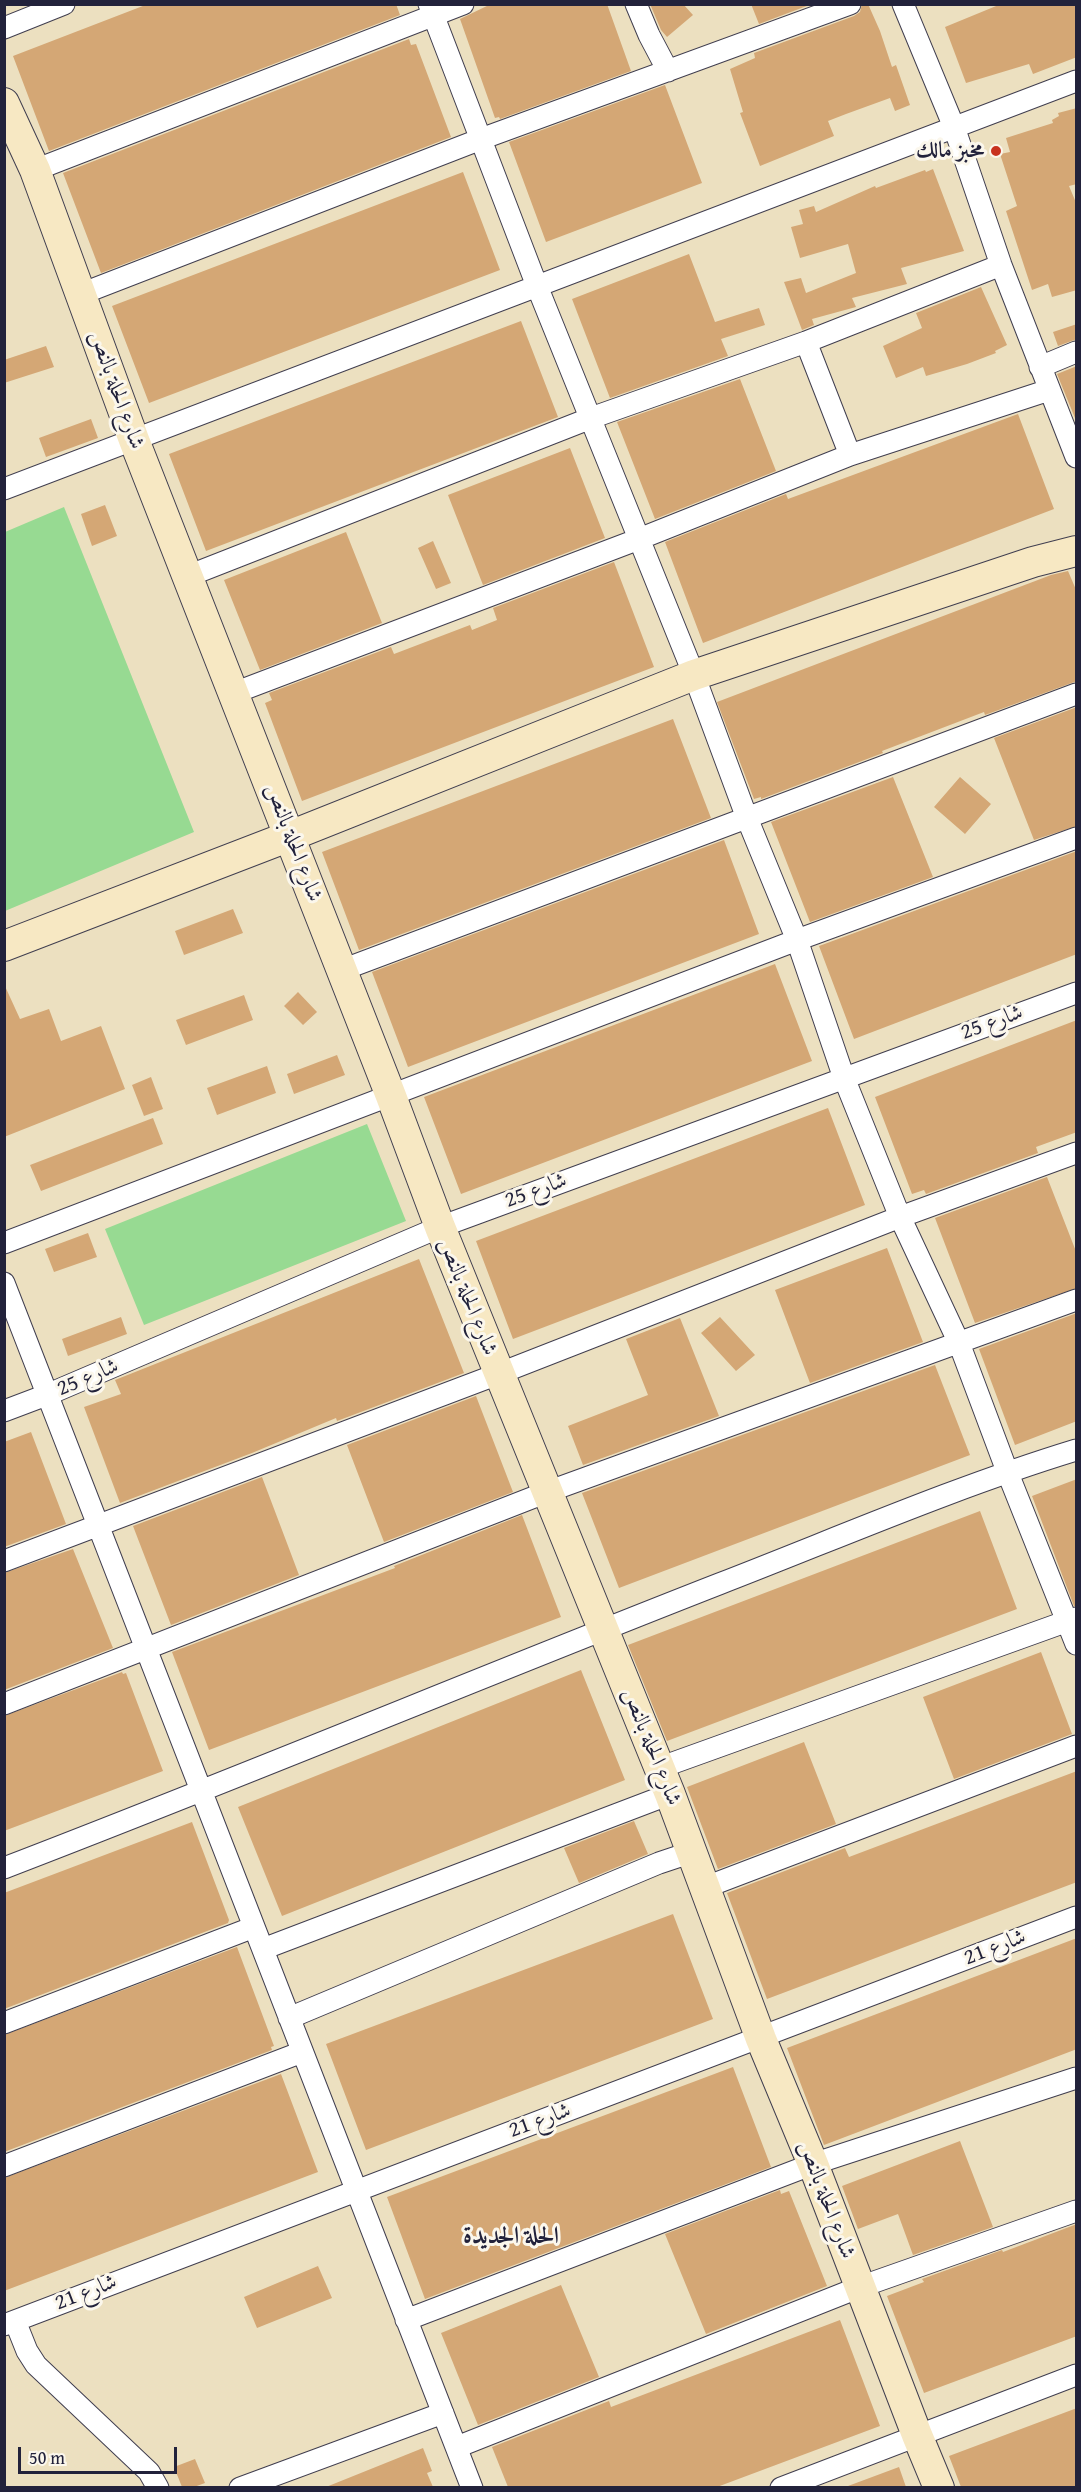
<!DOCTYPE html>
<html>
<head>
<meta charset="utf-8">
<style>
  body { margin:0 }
  #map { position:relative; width:1081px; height:2492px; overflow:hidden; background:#ece0c0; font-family:"Gentium Book Plus",serif }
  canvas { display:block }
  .frame { position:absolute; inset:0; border:6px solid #22223b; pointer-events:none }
  .scale { position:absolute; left:18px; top:2447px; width:159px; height:27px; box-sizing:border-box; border:3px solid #22223b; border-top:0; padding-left:8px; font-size:18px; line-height:21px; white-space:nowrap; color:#22223b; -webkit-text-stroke:4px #fbf7ec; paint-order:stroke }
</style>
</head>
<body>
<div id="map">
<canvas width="1081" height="2492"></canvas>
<div class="frame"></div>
<div class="scale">50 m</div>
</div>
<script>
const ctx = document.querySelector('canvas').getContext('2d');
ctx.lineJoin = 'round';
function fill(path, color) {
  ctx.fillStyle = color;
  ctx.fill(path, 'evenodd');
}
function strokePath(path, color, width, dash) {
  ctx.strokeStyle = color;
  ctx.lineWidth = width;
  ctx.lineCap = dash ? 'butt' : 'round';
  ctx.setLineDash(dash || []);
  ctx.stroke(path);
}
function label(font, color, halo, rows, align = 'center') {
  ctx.font = font + ' "Gentium Book Plus",Amiri,serif';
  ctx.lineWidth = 6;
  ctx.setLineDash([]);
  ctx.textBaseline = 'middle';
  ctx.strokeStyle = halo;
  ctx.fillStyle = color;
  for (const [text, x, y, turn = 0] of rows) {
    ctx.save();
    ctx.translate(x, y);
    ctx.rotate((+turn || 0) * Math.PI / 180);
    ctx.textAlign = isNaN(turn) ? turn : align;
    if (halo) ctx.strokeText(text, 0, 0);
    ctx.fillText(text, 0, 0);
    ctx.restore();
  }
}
fill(new Path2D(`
  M64 507 194 832 5 911V532Z
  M367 1124 406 1221 144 1325 105 1229Z`), '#97da92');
fill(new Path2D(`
  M148 4H396L400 15 49 151 13 56Z
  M491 4H607L631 71 500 119 499 117 495 118 460 19Z
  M650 4H683L693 15 667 37 661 30Z
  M751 4H812L759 24Z
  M862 4H868L880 31 892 67 896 65 910 105 895 111 890 98 846 114 828 121 834 136 760 166 740 113 743 112 730 69 755 58 754 53 854 16 860 12Z
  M1001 4H1077V57L1033 74 1029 64 966 83 945 27Z
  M409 39 411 45 416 44 451 137 101 273 63 173Z
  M665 85 702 183 546 242 509 142Z
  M1077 108V184L1069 186 1077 205V290L1052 297 1048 284 1032 290 1006 211 1017 206 1000 154 1010 152 1006 138 1053 123 1052 120 1059 116 1058 113Z
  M933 169 964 251 901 268 907 284 852 298 856 307 812 319 814 325 802 330 784 282 801 278 806 293 856 273 848 244 800 258 791 227 803 224 799 210 814 206 816 212 875 186 876 188 925 170 926 172Z
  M463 172 500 270 149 403 112 306Z
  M689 254 715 322 759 308 765 325 721 339 728 356 610 398 572 299Z
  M981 287 1007 345 995 351 996 353 967 364 926 376 923 367 896 378 883 346 922 328 916 313Z
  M521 321 558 417 206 551 169 454Z
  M1077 324V339L1058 346 1053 332Z
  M46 346 54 367 4 383V360Z
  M1077 366V423L1057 374Z
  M740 379 776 471 655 519 617 422Z
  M1018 414 1054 509 703 643 665 542 786 494 788 499Z
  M91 419 98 438 46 457 39 438Z
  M570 448 605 538 483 585 448 495Z
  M105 505 117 536 92 546 81 514Z
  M346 532 382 623 260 670 224 580Z
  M433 541 451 583 436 589 418 548Z
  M614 562 654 667 302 801 265 703 272 700 269 693 391 647 394 654 470 625 472 630 497 620 493 608Z
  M1068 571 1077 592V681L985 715 984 712 882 751 883 753 761 799V797L754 799 717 702 1051 575Z
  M1077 707V826L1034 840 994 738Z
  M673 719 711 818 359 950 322 852Z
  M893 777 933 877 810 922 771 822Z
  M960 777 991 804 965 834 934 807Z
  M724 840 759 934 408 1067 372 972Z
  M1077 851V954L854 1039 819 946Z
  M233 909 243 933 184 955 175 931Z
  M775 964 812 1061 461 1194 424 1097Z
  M4 984 20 1019 49 1009 61 1041 101 1026 125 1089 4 1137Z
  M298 992 317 1012 303 1025 284 1006Z
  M244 995 253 1020 186 1045 176 1020Z
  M1077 1020V1132L1036 1147 1038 1153 926 1194 924 1190 912 1194 875 1097Z
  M337 1055 345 1075 294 1094 287 1074Z
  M267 1066 276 1093 217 1115 207 1088Z
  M151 1077 163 1109 144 1116 132 1085Z
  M828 1108 865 1205 513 1339 476 1241Z
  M153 1118 163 1144 41 1191 30 1165Z
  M1047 1177 1077 1254V1288L975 1323 935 1218Z
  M88 1233 97 1257 54 1272 45 1249Z
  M887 1248 923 1342 810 1383 775 1290Z
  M419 1259 464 1373 337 1421 336 1418 252 1453 120 1503 84 1407 121 1394 115 1380Z
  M1077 1313V1421L1015 1445 979 1349Z
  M121 1317 127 1334 68 1356 62 1339Z
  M720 1317 755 1355 736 1371 701 1333Z
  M680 1318 719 1416 583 1465 568 1426 648 1395 626 1339Z
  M935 1365 970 1455 619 1588 582 1493Z
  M476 1396 513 1492 384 1542 347 1445Z
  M31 1432 66 1524 4 1547V1442Z
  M262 1477 299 1575 171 1625 133 1526Z
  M1077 1479V1606H1074L1032 1496Z
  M980 1511 1017 1609 667 1741 628 1645Z
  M522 1515 561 1617 209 1750 172 1652 395 1568 394 1566Z
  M73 1549 113 1648 4 1690V1573Z
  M1041 1652 1072 1734 954 1779 923 1697Z
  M581 1670 625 1780 282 1916 238 1807Z
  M122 1672 123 1674 126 1673 163 1771 4 1831V1716Z
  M804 1742 836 1824 718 1869 687 1787Z
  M1077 1771V1882L767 1999 727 1893 845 1848 849 1857Z
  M634 1821 648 1854 579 1883 564 1848Z
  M192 1822 229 1920 228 1923 4 2009V1893Z
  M673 1914 713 2019 366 2150 326 2044Z
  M1077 1938V2049L824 2145 787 2048Z
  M237 1947 274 2046 271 2047 272 2050 4 2152V2035Z
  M733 2067 771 2167 425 2299 387 2197Z
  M281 2074 318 2172 4 2291V2178Z
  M960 2141 993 2227 913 2255 898 2214 858 2229 842 2186Z
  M780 2190 781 2194 789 2191 827 2286 706 2334 665 2234Z
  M1077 2224V2336L924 2393 887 2296 924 2282 922 2279 1002 2250 1003 2252Z
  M318 2266 332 2298 257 2328 244 2297Z
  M561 2285 599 2377 478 2425 441 2333Z
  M840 2320 880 2426 717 2487H508L492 2447 609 2401 611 2407Z
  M1077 2408V2487H961L949 2456Z
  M423 2448 432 2471 427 2473 433 2487H326Z
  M195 2459 205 2483 194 2487H182L174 2467Z
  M899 2467 906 2487H848V2486Z`), '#d4a775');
const street = new Path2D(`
  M429 4 537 286 694 675 747 818 797 940 844 1078 900 1217 959 1343 1007 1471 1076 1644
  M636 4 649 35 668 71
  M903 4 954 127 1001 265 1076 457
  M4 28 64 4
  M35 170 463 4
  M81 294 481 139 850 4
  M806 342 850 455
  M1040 367 1076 352
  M4 489 1076 81
  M188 576 591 418 806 342 1001 265
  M234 693 639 539 850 455 1049 390
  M342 970 1076 694
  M4 1243 797 940 1076 838
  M4 1283 472 2488
  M4 1411 49 1394 440 1227 1076 993
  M4 1561 498 1374 900 1217 1076 1153
  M4 1704 547 1492 1076 1300
  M659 1768 1076 1618
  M4 1868C244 1776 481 1677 719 1584 838 1538 955 1487 1076 1450
  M706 1887 1076 1746
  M263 1949 670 1794
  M289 2018 659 1863 692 1852
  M4 2023 254 1927
  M4 2166 302 2052
  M406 2320 813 2164 1076 2078
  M15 2321 27 2351 36 2365 149 2472 158 2488
  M4 2325C361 2187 720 2055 1076 1917
  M457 2447 860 2287 1076 2211
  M240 2488 443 2413
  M781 2488 1076 2375`);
const secondary = new Path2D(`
  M4 103 35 170 134 440 391 1096 440 1227 670 1794 761 2039 813 2164 917 2435 939 2488
  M4 946 290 836 694 675 1033 562 1076 551`);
strokePath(street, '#403e4f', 23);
strokePath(secondary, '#403e4f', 32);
strokePath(street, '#fff', 21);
strokePath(secondary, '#f7e8c3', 30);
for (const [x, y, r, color] of [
  [996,151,6,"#c8321e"]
]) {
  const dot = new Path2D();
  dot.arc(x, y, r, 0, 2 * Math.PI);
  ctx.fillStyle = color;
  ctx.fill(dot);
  strokePath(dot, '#fbf7ec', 2);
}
label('bold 22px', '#22223b', '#fbf7ec', [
  ["مخبز مالك",984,151]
], 'right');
label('22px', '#22223b', '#fbf7ec', [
  ["شارع الحلة بالنص",116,390,70],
  ["شارع الحلة بالنص",293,843,69],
  ["شارع 25",992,1023,-20],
  ["شارع 25",536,1191,-20],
  ["شارع الحلة بالنص",467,1297,68],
  ["شارع 25",88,1378,-23],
  ["شارع الحلة بالنص",651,1747,68],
  ["شارع 21",995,1948,-21],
  ["شارع 21",540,2121,-20],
  ["شارع الحلة بالنص",826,2200,69],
  ["شارع 21",86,2293,-21]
]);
label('bold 24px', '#22223b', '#fbf7ec', [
  ["الحلة الجديدة",511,2237]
]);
</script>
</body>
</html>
